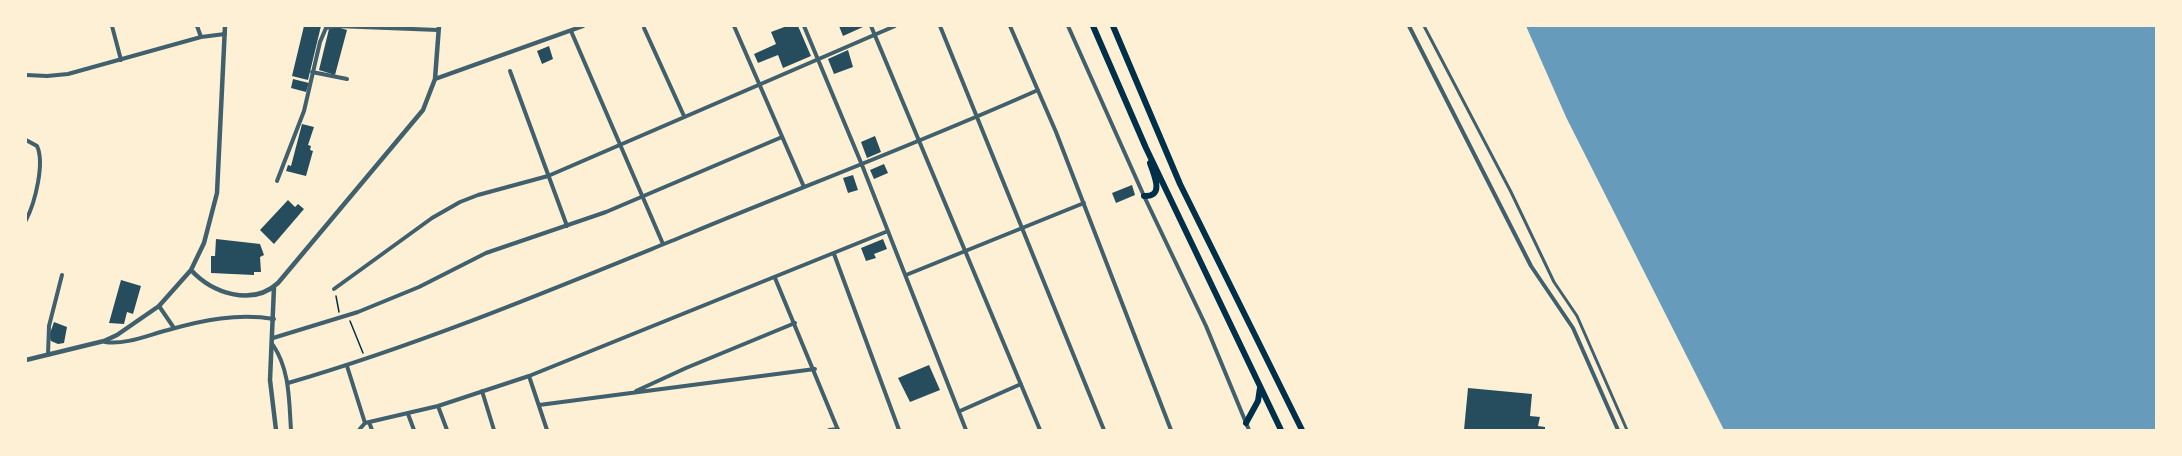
<!DOCTYPE html>
<html>
<head>
<meta charset="utf-8">
<style>
  body { margin:0 }
  #map { position:relative; width:2182px; height:456px; overflow:hidden; background:#fdf0d5; font-family:Overpass,sans-serif }
  canvas { display:block }
  .frame { position:absolute; inset:0; border:27px solid #fdf0d5; pointer-events:none }
</style>
</head>
<body>
<div id="map">
<canvas width="2182" height="456"></canvas>
<div class="frame"></div>
</div>
<script>
const ctx = document.querySelector('canvas').getContext('2d');
ctx.lineJoin = 'round';
function fill(path, color) {
  ctx.fillStyle = color;
  ctx.fill(path, 'evenodd');
}
function strokePath(path, color, width, dash) {
  ctx.strokeStyle = color;
  ctx.lineWidth = width;
  ctx.lineCap = dash ? 'butt' : 'round';
  ctx.setLineDash(dash || []);
  ctx.stroke(path);
}
fill(new Path2D(`
  M1526 26H2156V430H1724L1566 117Z`), '#669bbc');
fill(new Path2D(`
  M304 26H321L308 80 292 76Z
  M334 26 347 30 335 75 319 70 329 29Z
  M787 26H798L811 56 783 68 778 55 758 63 754 54 776 44 771 32Z
  M839 26H862L863 27 843 36Z
  M549 46 553 59 542 64 537 51Z
  M848 50 853 67 834 74 828 59Z
  M293 79 309 83 306 92 291 88Z
  M302 124 314 127 308 145 311 146 310 150 313 151 306 176 286 171 288 165 291 166Z
  M875 136 881 152 867 158 861 142Z
  M884 164 888 173 874 179 870 170Z
  M853 175 858 190 848 193 843 178Z
  M1132 185 1135 195 1116 203 1112 193Z
  M288 200 295 207 298 204 304 209 274 244 260 230Z
  M216 239 260 244 264 255 260 257 261 272H254V275L211 273V256H215Z
  M883 239 887 249 874 254 876 258 866 261 861 248Z
  M121 280 141 286 133 314 127 312 124 324 109 323Z
  M54 322 67 327 64 343 58 344 51 341 49 336Z
  M929 365 940 390 910 402 898 378Z
  M1468 388 1532 394 1530 416 1540 417 1538 426 1545 427V430H1464Z`), '#264d5e');
strokePath(new Path2D(`
  M336 296 339 312
  M350 321 363 353`), '#003049', 1.5);
strokePath(new Path2D(`
  M1424 26 1511 192 1554 282 1577 316 1627 430`), '#3f606c', 3);
strokePath(new Path2D(`
  M112 26 121 60
  M197 26 201 37
  M734 26 804 187
  M804 26 862 165 966 430
  M871 26 1040 430
  M940 26 1104 430
  M1010 26 1056 132 1171 430
  M1068 26 1144 196 1206 326 1249 430
  M1409 26 1531 266 1573 328 1618 430
  M644 28 684 116
  M571 31 663 244
  M510 71 567 226
  M312 72 347 79
  M26 75 47 76 68 74 201 37 225 34
  M26 140 37 146C45 163 35 203 26 220
  M277 181 304 111 320 42 326 28 336 26 438 30
  M834 254 899 430
  M906 275 1084 203
  M775 278 838 430
  M334 289 432 218 460 202 478 195 548 176 895 26
  M159 306 174 328
  M273 338 358 312 419 287 486 253 606 212 782 137
  M105 342C126 345 148 335 168 330 203 320 238 313 274 319
  M273 345C290 370 289 401 291 430
  M48 355 49 326 62 275
  M347 366 365 423 438 406 529 376 888 231
  M529 376 547 430
  M288 383C425 343 558 287 691 233 807 185 924 141 1038 90
  M482 391 494 430
  M636 391 686 368 795 323
  M539 405 815 369
  M438 406 447 430
  M960 411 1021 384
  M408 414 414 430
  M369 422 372 430
  M359 430 365 423
  M829 430 838 429`), '#3f606c', 4);
strokePath(new Path2D(`
  M435 79 583 26
  M191 270C212 293 252 307 278 283L423 110 435 79 439 26
  M274 287 270 380 276 430
  M26 360 104 341 117 335 159 306 191 270 204 243 217 193 225 26`), '#3f606c', 4.5);
strokePath(new Path2D(`
  M1093 26 1146 148 1281 430
  M1113 26 1180 184 1302 430
  M1144 196C1165 197 1154 175 1150 163
  M1246 423 1258 401 1260 388`), '#003049', 6);
</script>
</body>
</html>
